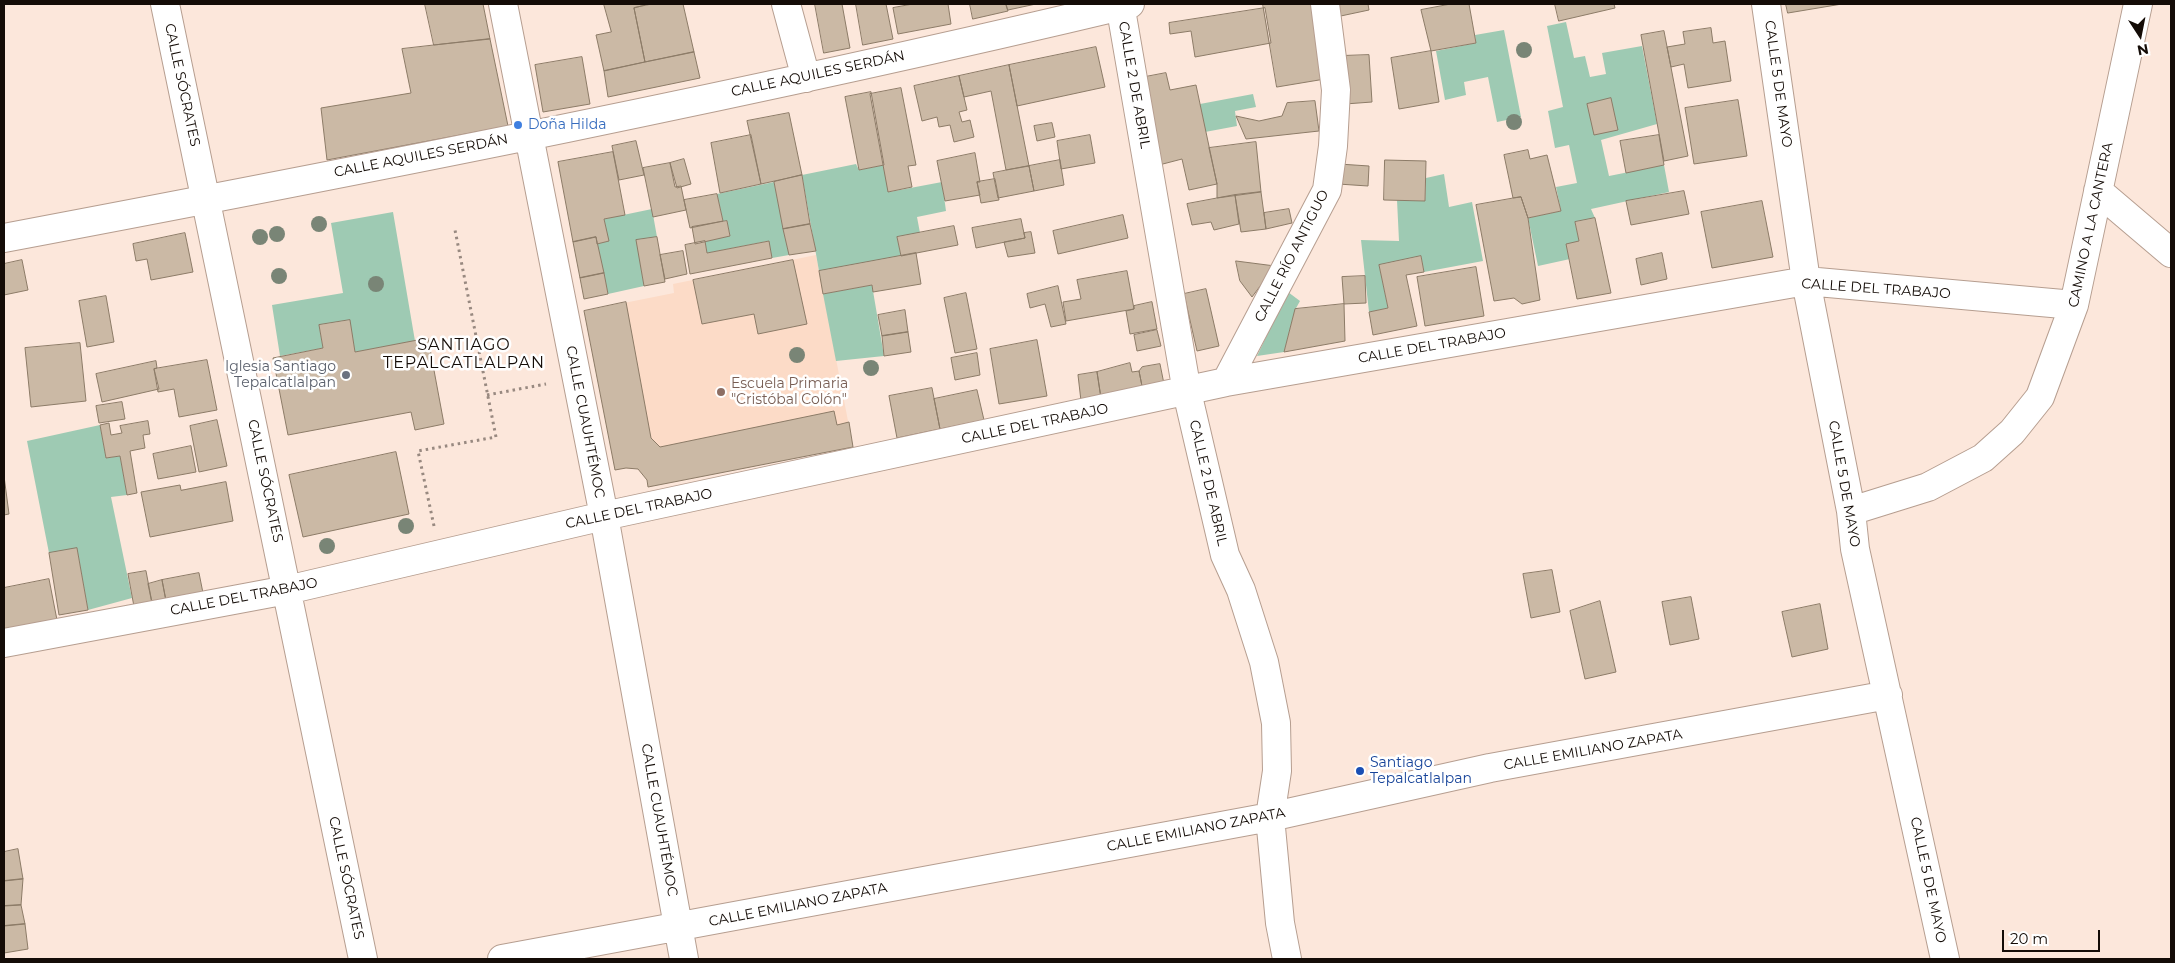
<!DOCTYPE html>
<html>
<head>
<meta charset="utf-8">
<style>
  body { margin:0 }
  #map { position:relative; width:2175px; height:963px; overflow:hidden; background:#fce7db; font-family:Montserrat,sans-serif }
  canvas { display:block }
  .frame { position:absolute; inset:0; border:5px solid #140c07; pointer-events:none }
  .north { position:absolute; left:2115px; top:10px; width:50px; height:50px; -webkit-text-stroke:4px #fff; paint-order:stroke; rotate:169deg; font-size:14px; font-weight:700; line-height:20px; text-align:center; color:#140c07 }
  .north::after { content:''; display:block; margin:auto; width:18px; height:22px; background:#140c07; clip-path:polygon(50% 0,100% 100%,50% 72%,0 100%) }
  .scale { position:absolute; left:2002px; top:930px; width:98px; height:22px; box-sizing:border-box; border:2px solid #140c07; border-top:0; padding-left:6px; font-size:15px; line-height:18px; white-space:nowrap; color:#140c07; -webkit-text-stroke:4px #fff; paint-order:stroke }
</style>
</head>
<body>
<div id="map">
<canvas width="2175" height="963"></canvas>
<div class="frame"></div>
<div class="north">N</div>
<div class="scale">20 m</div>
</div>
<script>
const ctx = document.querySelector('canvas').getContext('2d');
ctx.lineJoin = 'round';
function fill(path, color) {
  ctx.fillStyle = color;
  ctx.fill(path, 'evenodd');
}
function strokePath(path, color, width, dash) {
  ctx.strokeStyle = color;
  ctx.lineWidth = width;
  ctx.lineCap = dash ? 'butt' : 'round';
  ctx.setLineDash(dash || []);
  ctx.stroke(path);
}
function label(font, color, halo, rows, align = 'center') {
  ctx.font = font + ' Montserrat,sans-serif';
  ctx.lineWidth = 5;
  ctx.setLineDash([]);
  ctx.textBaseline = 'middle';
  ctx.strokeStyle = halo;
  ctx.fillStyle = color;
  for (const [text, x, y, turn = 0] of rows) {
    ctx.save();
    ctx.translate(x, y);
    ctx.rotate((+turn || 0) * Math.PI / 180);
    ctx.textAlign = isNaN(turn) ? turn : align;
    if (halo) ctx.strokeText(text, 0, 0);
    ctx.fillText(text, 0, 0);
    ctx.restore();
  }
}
fill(new Path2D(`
  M816 255 853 447 648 487 647 480 638 469 626 468 615 470 584 311 674 293 673 284Z`), '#fcdbc7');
fill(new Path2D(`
  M1566 22 1574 58 1585 56 1590 77 1606 74 1602 53 1642 46 1657 124 1601 140 1609 176 1664 165 1669 192 1591 209 1595 218 1575 222 1579 241 1570 259 1538 266 1528 218 1561 211 1556 187 1577 183 1569 145 1555 148 1548 111 1563 107 1547 26Z
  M1504 30 1521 117 1497 122 1488 77 1464 82 1466 95 1445 100 1436 51 1476 43 1475 35Z
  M1253 94 1256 107 1235 111 1237 126 1205 132 1200 104Z
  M856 164 859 170 884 165 889 192 942 182 946 211 917 217 920 233 897 237 901 256 819 271 802 175Z
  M1444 174 1449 207 1472 202 1483 261 1424 272 1421 256 1379 265 1388 308 1369 312 1361 240 1399 241 1397 200 1425 201 1426 178Z
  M774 182 789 255 772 258 768 241 707 253 705 241 730 236 727 221H723L717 194Z
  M652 209 657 237 637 240 644 286 608 294 597 244 608 241 604 219Z
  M393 212 415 341 355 352 349 320 319 325 323 348 280 356 272 305 343 293 331 223Z
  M872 285 884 356 836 361 823 294Z
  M1288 292 1300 301 1295 310 1284 352 1257 356Z
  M100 425 106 458 120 456 127 495 111 497 132 598 88 610 77 549 49 553 27 441Z`), '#9ecab3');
const building = new Path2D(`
  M425 4H483L490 39 434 45Z
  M604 4H645V5L634 8 645 62 604 71 596 35 611 32Z
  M652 4H683L694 52 645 62 634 8Z
  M815 4H842L850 48 824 53Z
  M856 4H886L893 39 863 45Z
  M913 4H948L951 24 898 34 893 8Z
  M970 4H1006L1008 11 973 19Z
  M1006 4H1036L1008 10Z
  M1263 4H1312L1325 79 1277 87Z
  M1334 4H1368L1369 10 1336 17Z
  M1451 4H1469L1476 43 1431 51 1421 10Z
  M1555 4H1614L1615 8 1559 21Z
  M1786 4H1842L1788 13Z
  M1265 8 1271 43 1195 57 1191 31 1170 34 1169 23Z
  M1711 28 1713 43 1725 41 1731 81 1688 88 1684 64 1671 67 1667 47 1685 44 1683 32Z
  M1664 31 1688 156 1664 161 1641 35Z
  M490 39 508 126 327 160 321 108 411 93 402 49Z
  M1096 47 1105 87 1017 106 1009 65Z
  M1431 51 1439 102 1399 109 1391 58Z
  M694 52 700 78 608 97 604 71Z
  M1369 55 1372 102 1345 104 1341 56Z
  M582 57 590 104 543 112 535 65Z
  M1009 65 1029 166 1006 170 991 91 964 97 959 76Z
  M1166 73 1170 90 1196 85 1217 184 1189 190 1182 159 1159 165 1140 78Z
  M959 76 967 110 959 112 962 122 970 120 974 137 954 142 950 125 939 127 937 117 922 121 914 86Z
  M901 88 916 165 908 166 912 187 888 192 870 94Z
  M871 92 884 165 859 170 845 97Z
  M1611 98 1618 130 1594 135 1587 104Z
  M1738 100 1747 156 1694 164 1685 108Z
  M1315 101 1319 131 1246 139 1236 116 1259 121 1282 116 1287 103Z
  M789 113 802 175 761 184 747 121Z
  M1052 123 1055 137 1037 141 1034 126Z
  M751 135 761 184 720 193 711 143Z
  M1090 135 1095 163 1061 169 1057 141Z
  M1659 135 1664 165 1626 173 1620 141Z
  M636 141 644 175 619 180 612 146Z
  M1256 142 1261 192 1217 198V184L1209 148Z
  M1528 150 1530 159 1547 155 1561 211 1528 218 1521 197 1513 198 1504 155Z
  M613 152 625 215 604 219 609 241 597 244 596 237 573 242 558 162Z
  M975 153 980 182H977L980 195 945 201 937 161Z
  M684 159 691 184 677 188 670 163Z
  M1060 160 1064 185 1034 191 1029 166Z
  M1385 160 1426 161 1425 201 1384 200Z
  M670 163 675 187 681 186 686 210 653 217 643 168Z
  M1339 164 1369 166 1368 186 1338 184Z
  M1029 166 1034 191 998 198 993 173Z
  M802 175 810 224 783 229 774 182Z
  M995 179 999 200 981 203 977 182Z
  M1684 191 1689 214 1631 225 1626 201Z
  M1261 192 1266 229 1241 232 1235 195Z
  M717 194 723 221 690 228 684 200Z
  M1235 195 1239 224 1214 230 1211 222 1192 225 1187 204Z
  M1521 197 1528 218 1540 300 1522 304 1514 298 1494 301 1476 205Z
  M1762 201 1773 257 1712 268 1701 212Z
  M1289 209 1292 223 1266 229 1264 213Z
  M1123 215 1128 238 1058 254 1053 231Z
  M1595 218 1611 293 1577 299 1566 244 1579 241 1575 222Z
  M1021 219 1025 238 976 248 972 228Z
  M727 221 730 236 695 244 692 227Z
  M810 224 816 251 789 255 783 229Z
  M954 226 958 245 901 256 897 237Z
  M1031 232 1035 253 1008 257 1004 242 1025 238 1024 233Z
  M185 233 193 272 151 280 147 259 136 261 133 244Z
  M596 237 604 273 580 278 573 242Z
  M657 237 665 282 644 286 636 240Z
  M705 241 707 253 769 241 772 258 690 274 685 245Z
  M683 251 687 274 665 279 660 255Z
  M916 253 921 284 873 292 872 285 823 294 819 271Z
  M1662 253 1667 279 1641 285 1636 259Z
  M1421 256 1424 272 1406 275 1417 326 1373 335 1369 312 1388 308 1379 265Z
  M22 260 28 290 4 295V264Z
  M793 260 807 324 758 334 754 314 702 324 693 280Z
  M1236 261 1275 266 1252 297 1240 281Z
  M1476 267 1484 316 1425 326 1417 277Z
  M1127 271 1134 309 1066 321 1063 302 1081 299 1077 280Z
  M604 273 608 294 584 299 580 278Z
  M1365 276 1366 303 1344 304 1342 277Z
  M1058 286 1066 324 1051 327 1045 304 1030 308 1027 294Z
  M1206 289 1219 346 1197 351 1184 294Z
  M966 293 977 349 955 353 944 298Z
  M106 296 114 342 87 347 79 301Z
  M626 302 651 438 660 447 834 411 837 425 849 422 853 447 648 487 647 480 638 469 626 468 615 470 584 311Z
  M1152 302 1157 329 1130 334 1126 311 1134 309V306Z
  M1344 304 1345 341 1284 352 1295 309Z
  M905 310 908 332 882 336 878 315Z
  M350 320 355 352 428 338 444 424 415 430 411 412 288 435 273 358 323 348 319 325Z
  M1157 330 1161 346 1137 351 1134 335Z
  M908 332 911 352 884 356 882 336Z
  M1037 340 1047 396 999 404 990 349Z
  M80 343 86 401 31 407 25 348Z
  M977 353 980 375 955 380 951 358Z
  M207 360 217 410 179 417 174 389 158 392 154 369Z
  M156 361 157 368 154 369 159 389 102 402 96 374Z
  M1130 363 1132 372 1139 371 1143 391 1101 398 1097 372Z
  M1160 364 1164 384 1142 386 1139 371 1142 367Z
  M1097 372 1101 398 1081 401 1078 375Z
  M932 388 940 429 897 438 889 396Z
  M977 390 984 420 940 429 934 399Z
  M122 402 125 419 99 423 96 406Z
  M217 420 227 466 199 472 190 426Z
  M148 421 150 434 143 435 145 448 130 451 137 493 127 495 120 456 106 458 100 425 109 423 111 435 122 433 120 426Z
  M191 446 196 472 158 479 153 454Z
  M396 452 409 514 303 537 289 475Z
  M4 476 9 514 4 515Z
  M226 482 233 521 150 537 141 492 180 485 181 490Z
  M77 548 88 610 59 615 49 553Z
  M1552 570 1560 612 1531 618 1523 574Z
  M146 571 153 608 135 612 128 574Z
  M199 573 204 598 167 606 162 580Z
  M49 579 57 620 4 630V588Z
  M162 580 167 606 153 608 148 584Z
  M1691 597 1699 639 1670 645 1662 602Z
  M1600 601 1616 672 1585 679 1570 611Z
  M1820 604 1828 649 1792 657 1782 612Z
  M18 849 23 879 4 881V852Z
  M23 879 21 905 4 906V881Z
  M21 905 25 924 4 926V906Z
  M25 924 28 949 4 953V926Z`);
fill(building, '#cbb9a5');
strokePath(building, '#8c7b67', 1);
const minor = new Path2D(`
  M165 4 363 959
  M503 4 604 516 684 959
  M786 4 806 78
  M1120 4 1187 392 1225 555 1241 590 1264 662 1276 723 1277 771 1270 817 1280 923 1287 959
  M1766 4 1806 281 1851 511 1855 549 1945 959
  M2098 191 2171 253
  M4 238C380 167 757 93 1130 4
  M1226 382 1327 190 1333 146 1336 90 1325 4
  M1851 511 1928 487 1983 458 2012 432 2040 397 2074 305 2138 4
  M4 643 287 590 604 516 1226 382 1806 281 2074 305
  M502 959 1270 817 1490 768 1888 695`);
strokePath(minor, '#b69e90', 30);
strokePath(new Path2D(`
  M487 395 546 384
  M434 526 418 451 496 437 455 230`), '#988980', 3, [2.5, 4]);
strokePath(minor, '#fff', 28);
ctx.fillStyle = '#798576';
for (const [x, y] of [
  [1524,50],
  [1514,122],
  [319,224],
  [277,234],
  [260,237],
  [279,276],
  [376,284],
  [797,355],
  [871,368],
  [406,526],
  [327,546]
]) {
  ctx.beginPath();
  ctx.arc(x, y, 8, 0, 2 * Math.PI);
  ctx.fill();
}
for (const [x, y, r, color] of [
  [518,125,5,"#3f7fe0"],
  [346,375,5,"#6b7280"],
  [721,392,5,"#8d6e63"],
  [1360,771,5,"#1a4fb4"]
]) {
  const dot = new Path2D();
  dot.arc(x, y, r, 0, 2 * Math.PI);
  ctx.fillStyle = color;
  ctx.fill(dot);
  strokePath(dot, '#fff', 2);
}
label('14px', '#140c07', '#fff', [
  ["CALLE AQUILES SERDÁN",818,74,-12],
  ["CALLE 5 DE MAYO",1778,84,82],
  ["CALLE SÓCRATES",182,85,78],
  ["CALLE 2 DE ABRIL",1134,85,80],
  ["CALLE AQUILES SERDÁN",421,156,-11],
  ["CAMINO A LA CANTERA",2091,225,-78],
  ["CALLE RÍO ANTIGUO",1292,256,-63],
  ["CALLE DEL TRABAJO",1876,289,4],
  ["CALLE DEL TRABAJO",1432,346,-10],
  ["CALLE CUAUHTÉMOC",585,422,79],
  ["CALLE DEL TRABAJO",1035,424,-12],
  ["CALLE SÓCRATES",265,481,78],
  ["CALLE 2 DE ABRIL",1208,483,77],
  ["CALLE 5 DE MAYO",1844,484,80],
  ["CALLE DEL TRABAJO",639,509,-12],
  ["CALLE DEL TRABAJO",244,597,-11],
  ["CALLE EMILIANO ZAPATA",1593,750,-10],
  ["CALLE CUAUHTÉMOC",659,820,80],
  ["CALLE EMILIANO ZAPATA",1196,830,-11],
  ["CALLE SÓCRATES",346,878,78],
  ["CALLE 5 DE MAYO",1928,880,78],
  ["CALLE EMILIANO ZAPATA",798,905,-11]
]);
label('14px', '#366cbe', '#fff', [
  ["Doña Hilda",528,125]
], 'left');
label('14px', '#5b616d', '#fff', [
  ["Iglesia Santiago",336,367],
  ["Tepalcatlalpan",336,383]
], 'right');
label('14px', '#785e54', '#fff', [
  ["Escuela Primaria",731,384],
  ["\"Cristóbal Colón\"",731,400]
], 'left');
label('14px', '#164399', '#fff', [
  ["Santiago",1370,763],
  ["Tepalcatlalpan",1370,779]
], 'left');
ctx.letterSpacing = '1px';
label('16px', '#140c07', '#fff', [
  ["SANTIAGO",464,345],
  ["TEPALCATLALPAN",464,363]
]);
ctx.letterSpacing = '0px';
</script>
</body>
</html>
